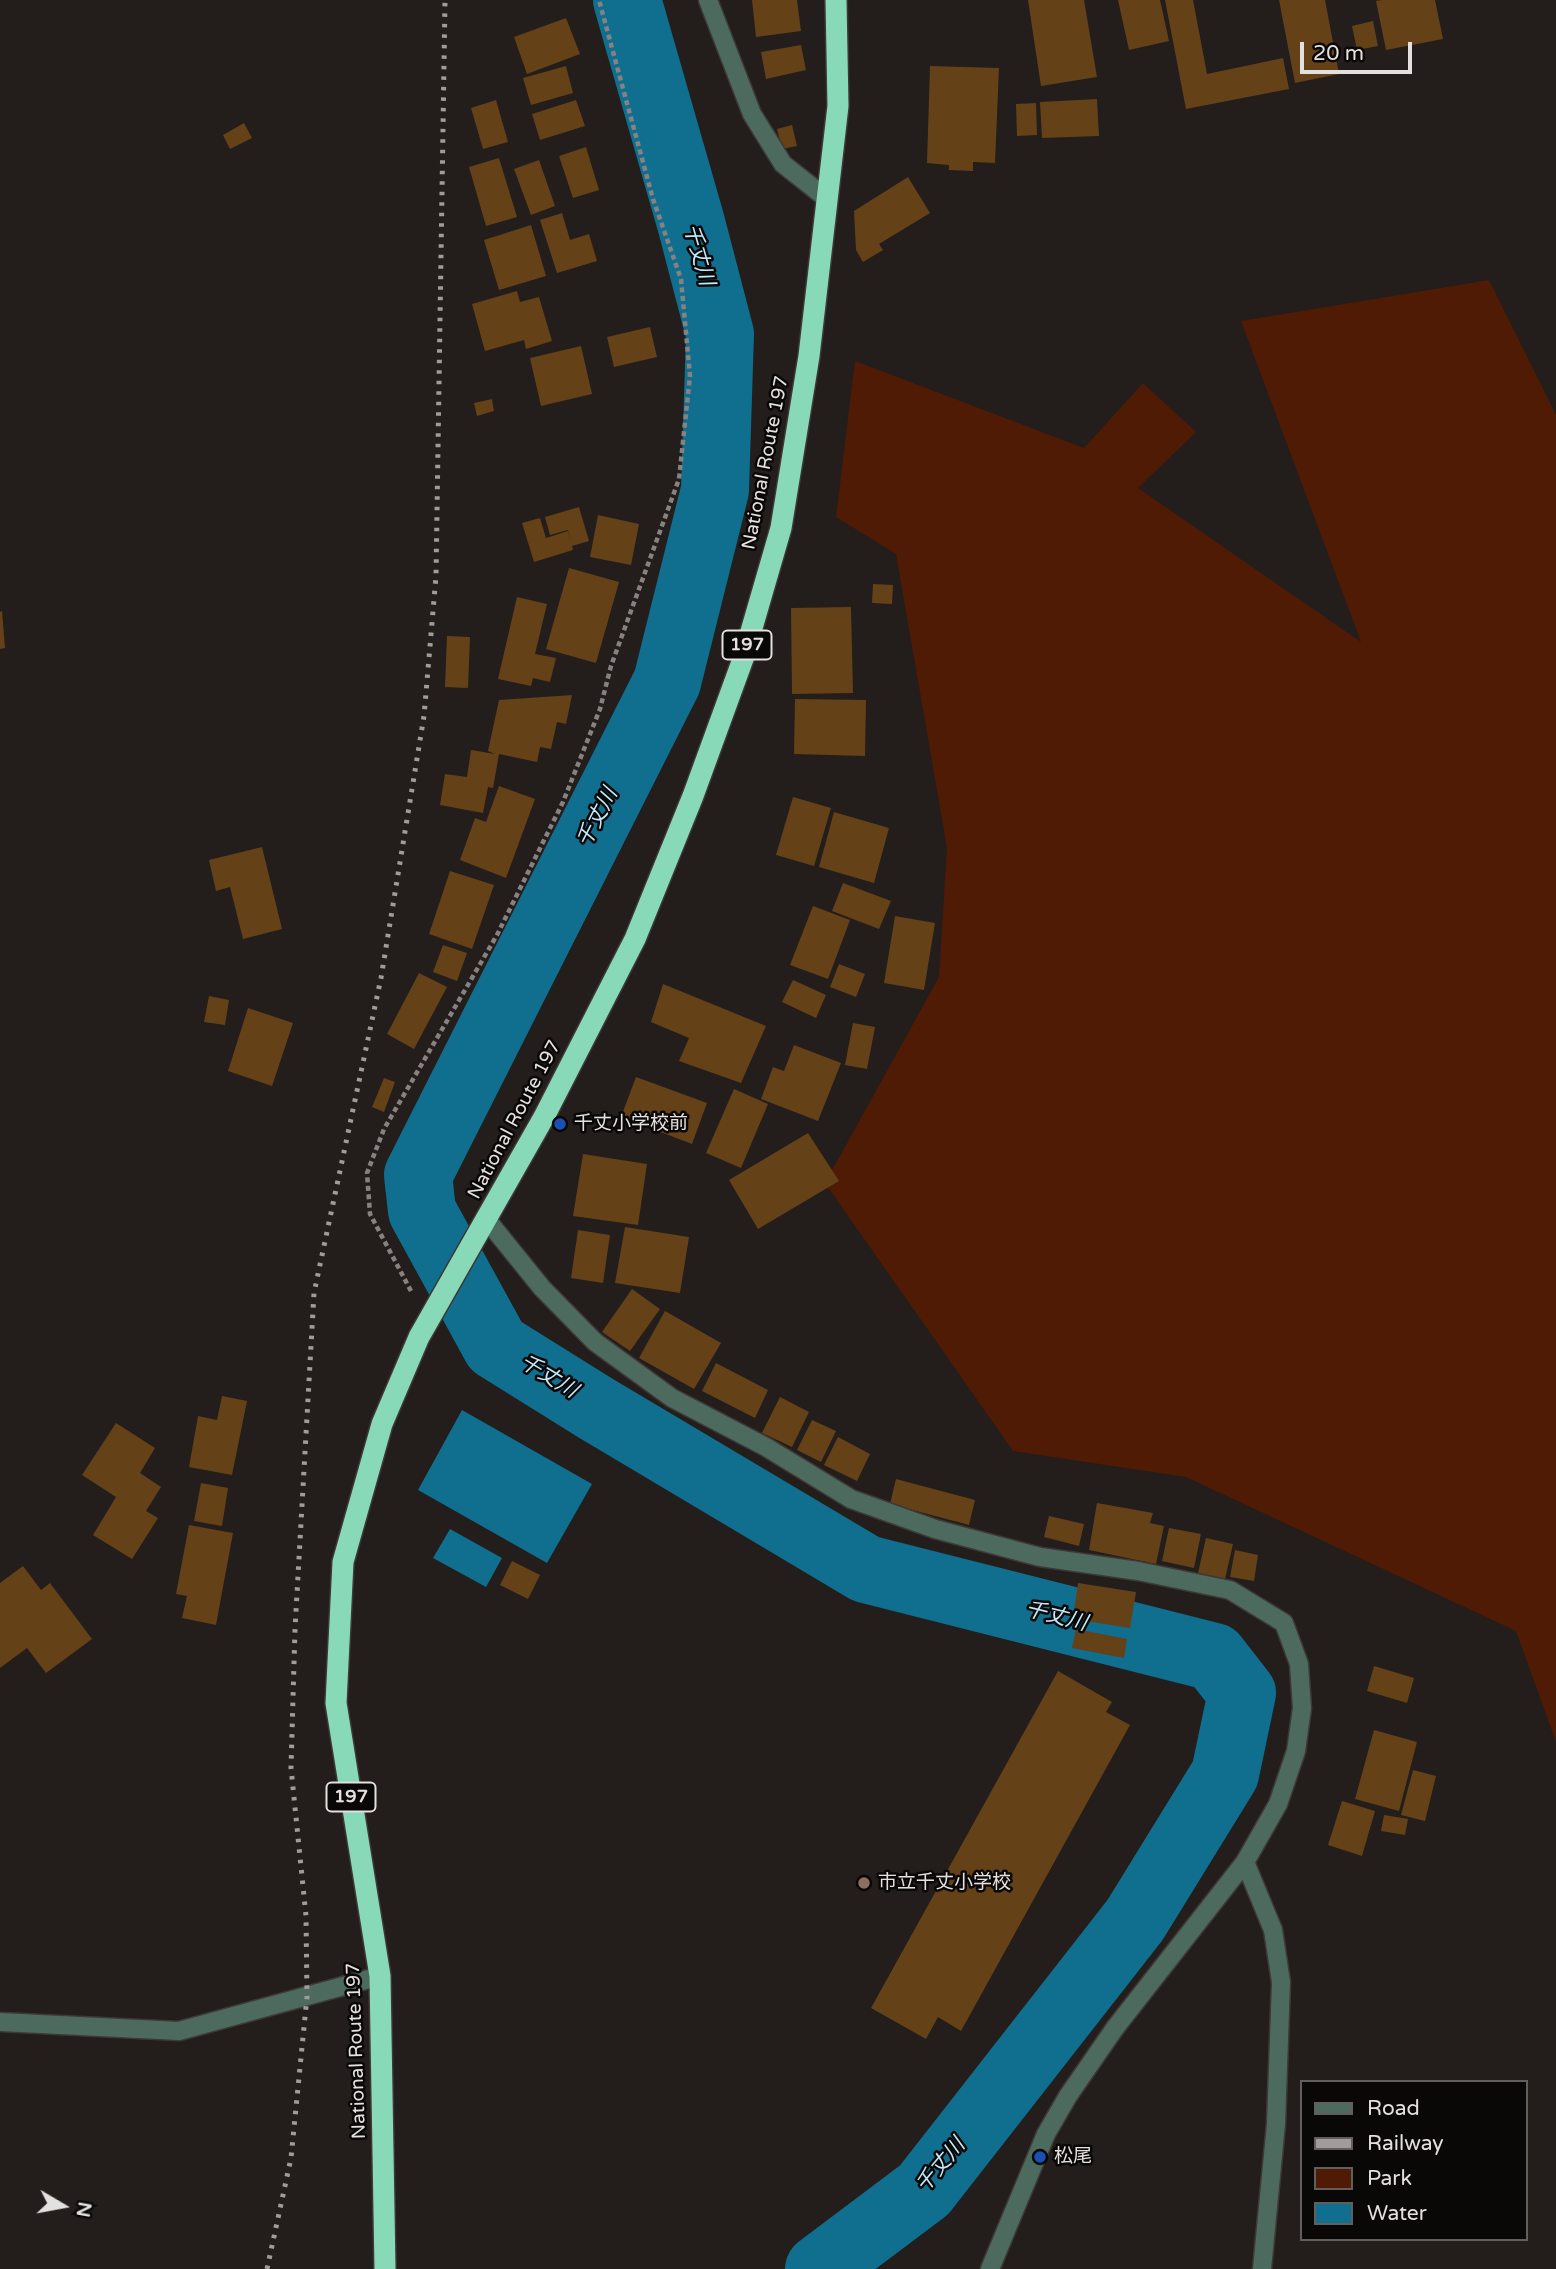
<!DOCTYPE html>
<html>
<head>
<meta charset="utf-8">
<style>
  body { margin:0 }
  #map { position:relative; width:1556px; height:2269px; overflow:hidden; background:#231d1b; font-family:"Varela Round",sans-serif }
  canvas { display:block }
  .legend { position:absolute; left:1300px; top:2080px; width:228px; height:161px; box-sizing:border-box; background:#0a0807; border:2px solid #615e5d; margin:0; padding:9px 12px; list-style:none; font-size:21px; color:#e4e0df }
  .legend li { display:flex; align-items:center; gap:14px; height:35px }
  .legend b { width:35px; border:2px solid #615e5d }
  .north { position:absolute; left:28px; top:2171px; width:70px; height:70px; -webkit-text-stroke:5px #0a0807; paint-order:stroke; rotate:100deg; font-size:19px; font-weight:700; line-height:28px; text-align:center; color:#e4e0df }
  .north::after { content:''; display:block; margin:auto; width:24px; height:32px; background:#e4e0df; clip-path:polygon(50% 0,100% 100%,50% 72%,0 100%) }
  .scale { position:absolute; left:1300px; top:42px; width:112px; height:32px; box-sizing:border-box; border:4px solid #e4e0df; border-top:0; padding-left:9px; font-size:21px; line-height:24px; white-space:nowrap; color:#e4e0df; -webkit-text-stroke:5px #0a0807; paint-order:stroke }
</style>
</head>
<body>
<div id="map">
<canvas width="1556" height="2269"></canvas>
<ul class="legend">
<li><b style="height:9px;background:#4c6b5e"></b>Road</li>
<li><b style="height:9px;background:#a19c9b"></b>Railway</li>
<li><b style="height:19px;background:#4f1b05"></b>Park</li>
<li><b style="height:19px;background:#106e8e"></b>Water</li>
</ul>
<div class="north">N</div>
<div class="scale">20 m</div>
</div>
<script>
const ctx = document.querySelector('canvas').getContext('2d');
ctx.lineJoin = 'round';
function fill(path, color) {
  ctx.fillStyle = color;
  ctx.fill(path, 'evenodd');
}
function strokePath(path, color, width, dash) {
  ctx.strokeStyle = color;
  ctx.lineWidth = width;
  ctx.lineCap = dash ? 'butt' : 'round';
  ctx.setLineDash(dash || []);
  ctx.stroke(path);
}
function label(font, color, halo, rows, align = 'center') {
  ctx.font = font + ' "Varela Round","Noto Sans JP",sans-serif';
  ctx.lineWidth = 5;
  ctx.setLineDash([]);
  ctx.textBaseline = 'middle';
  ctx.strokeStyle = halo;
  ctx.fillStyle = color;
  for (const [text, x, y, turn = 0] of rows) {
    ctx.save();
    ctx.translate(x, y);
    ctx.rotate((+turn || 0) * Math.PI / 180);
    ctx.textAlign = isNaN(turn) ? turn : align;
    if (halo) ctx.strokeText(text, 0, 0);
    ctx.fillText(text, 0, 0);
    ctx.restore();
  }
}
fill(new Path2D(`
  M1489 280 1556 415V1742L1516 1631 1186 1477 1013 1451 825 1183 939 977 947 848 896 554 836 517 855 361 1084 448 1143 383 1196 432 1138 488 1361 642 1241 321Z`), '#4f1b05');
fill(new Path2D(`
  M462 1410 592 1484 547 1563 418 1490Z
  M450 1529 502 1558 486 1587 433 1558Z`), '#106e8e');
strokePath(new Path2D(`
  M627 0 691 223 720 334 715 490 667 682 418 1175 422 1211 496 1346 597 1409 866 1569 1214 1657 1242 1693 1225 1774 1135 1920 924 2190 819 2269`), '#106e8e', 68);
fill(new Path2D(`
  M752 0H797L801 31 756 37Z
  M1028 0H1084L1097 77 1041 86Z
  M1118 0H1160L1169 41 1129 50Z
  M1165 0H1193L1207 74 1283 58 1289 89 1186 109Z
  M1279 0H1325L1339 74 1295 83Z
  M1382 0H1435L1443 39 1386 50 1376 1Z
  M566 18 580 54 527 74 514 37Z
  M1373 21 1378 46 1357 50 1352 26Z
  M801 45 806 70 766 79 761 52Z
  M566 66 573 93 531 105 523 78Z
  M930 66 999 68 995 163 973 162V171L949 170V165L927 163Z
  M1097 99 1099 136 1042 138 1040 102Z
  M496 100 508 142 483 149 471 108Z
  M576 100 585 126 540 140 532 114Z
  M1036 103 1037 135 1017 136 1016 104Z
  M244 123 252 138 230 149 223 135Z
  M792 125 797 146 782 149 777 129Z
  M586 147 599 190 573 198 559 156Z
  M499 158 517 217 486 226 469 167Z
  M539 160 555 206 531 215 514 169Z
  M908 177 930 213 879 244 883 250 863 262 856 250 854 211Z
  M562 213 570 240 589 234 597 261 557 273 540 220Z
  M531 225 546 276 499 290 484 240Z
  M517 291 520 302 539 297 552 341 526 349 524 340 485 351 472 304Z
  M650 327 657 357 614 367 607 337Z
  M581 346 592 394 541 406 530 358Z
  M492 399 494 411 477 416 474 403Z
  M579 507 589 541 572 546 573 550 534 562 522 523 540 518 546 538 568 531 571 543 568 530 550 535 545 517Z
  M598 515 639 524 631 565 590 557Z
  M569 568 619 582 596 663 546 649Z
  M873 584 893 585 892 604 872 603Z
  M517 597 547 604 535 654 556 658 550 682 533 678 531 686 498 679Z
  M851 607 853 693 792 694 791 608Z
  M2 611 5 648 0 649V612Z
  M447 636 470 637 468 688 445 687Z
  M572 695 566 724 557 722 551 749 540 747 537 762 499 754 493 788 488 787 483 813 440 805 445 774 467 777 471 750 495 754 488 751 499 700Z
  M795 699 866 700 865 756 794 754Z
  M499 786 535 799 506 878 460 860 475 818 486 822Z
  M793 797 831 808 814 866 776 855Z
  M834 812 889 828 874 883 819 867Z
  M262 847 282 929 243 939 230 887 216 891 209 860Z
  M450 871 494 885 472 949 429 934Z
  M843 883 891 901 879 929 832 911Z
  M813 906 850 920 828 979 790 965Z
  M895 916 935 923 924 990 884 983Z
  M443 945 467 953 457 981 433 972Z
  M839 964 865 974 856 997 830 987Z
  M419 973 447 987 414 1049 387 1034Z
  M793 980 826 995 816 1018 782 1002Z
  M663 984 766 1026 741 1083 679 1061 689 1038 651 1022Z
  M209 996 229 1000 225 1025 204 1022Z
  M248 1008 293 1023 272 1086 228 1071Z
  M853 1023 875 1027 867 1069 845 1065Z
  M794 1045 841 1063 818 1121 761 1099 773 1067 784 1071Z
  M636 1077 707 1103 692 1144 621 1117Z
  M384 1078 395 1082 384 1112 372 1107Z
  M734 1089 768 1104 741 1168 706 1153Z
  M808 1133 839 1181 758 1229 729 1180Z
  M583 1154 647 1164 638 1225 573 1216Z
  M625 1227 689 1237 680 1293 615 1283Z
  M578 1230 610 1235 603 1283 571 1278Z
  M632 1289 660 1309 630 1351 602 1332Z
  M665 1311 721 1343 694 1389 639 1358Z
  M716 1363 768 1390 755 1418 702 1391Z
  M222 1396 247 1401 232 1475 189 1467 198 1416 217 1420Z
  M780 1397 809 1412 792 1447 762 1433Z
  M812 1420 836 1431 821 1462 797 1450Z
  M116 1423 155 1448 140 1473 161 1487 146 1511 158 1518 132 1559 93 1535 116 1497 82 1475Z
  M838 1437 870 1454 857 1481 824 1465Z
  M896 1479 975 1500 969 1525 890 1504Z
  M201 1483 228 1488 222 1526 194 1521Z
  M1097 1503 1153 1513 1150 1523 1164 1526 1156 1564 1089 1550Z
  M1049 1516 1084 1524 1079 1546 1044 1537Z
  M189 1525 233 1533 216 1625 182 1618 187 1596 176 1594Z
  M1169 1528 1201 1534 1194 1568 1162 1561Z
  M1206 1538 1233 1544 1225 1579 1198 1573Z
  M1235 1550 1258 1555 1254 1581 1230 1577Z
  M512 1561 540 1575 528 1599 500 1585Z
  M23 1566 41 1590 50 1583 92 1639 46 1673 27 1648 0 1668V1583Z
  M1078 1583 1136 1592 1130 1628 1073 1619Z
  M1076 1629 1127 1639 1124 1658 1072 1648Z
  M1374 1666 1414 1678 1407 1703 1367 1691Z
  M1058 1671 1112 1702 1106 1712 1130 1725 961 2031 938 2017 926 2039 871 2008Z
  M1374 1730 1417 1742 1399 1811 1355 1799Z
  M1413 1770 1436 1776 1425 1821 1401 1815Z
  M1342 1801 1375 1811 1362 1856 1328 1845Z
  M1384 1815 1408 1819 1405 1835 1381 1831Z`), '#654118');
const street = new Path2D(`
  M708 0 752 114 783 164 826 198
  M487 1220 542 1288 595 1342 672 1398 766 1447 851 1499 935 1529 1040 1557 1138 1571 1230 1590 1284 1623 1299 1664 1302 1708 1296 1751 1278 1804 1245 1862 1115 2028 1068 2096 1046 2134 990 2269
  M1245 1862 1273 1930 1281 1982 1276 2124 1262 2269
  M0 2022 179 2031 380 1976`);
const highway = new Path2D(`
  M385 2269 380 1976 336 1703 343 1562 382 1424 419 1337 544 1117 635 939 693 796 743 659 781 528 809 356 838 106 836 0`);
strokePath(street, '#3e3836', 21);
strokePath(highway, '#3e3836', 24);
strokePath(new Path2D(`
  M411 1291 370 1214 367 1173 384 1129 497 935 563 802 600 709 611 666 679 479 690 376 681 279 653 199 599 0`), '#878281', 4.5, [5, 3.5]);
strokePath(street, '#4c6b5e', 18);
strokePath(highway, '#87d9b7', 21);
strokePath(new Path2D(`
  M267 2269 291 2158 307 1997 306 1916 291 1768 295 1629 314 1293 381 978 424 716 436 576 445 0`), '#a19c9b', 5, [3.5, 7]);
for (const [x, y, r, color] of [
  [560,1124,7,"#1a4fb4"],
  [864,1883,7,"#8d6e63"],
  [1040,2157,7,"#1a4fb4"]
]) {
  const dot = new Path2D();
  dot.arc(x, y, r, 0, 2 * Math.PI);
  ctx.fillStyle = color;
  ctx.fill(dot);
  strokePath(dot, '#0a0807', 2.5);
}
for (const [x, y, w] of [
  [747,645,49],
  [351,1797,49]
]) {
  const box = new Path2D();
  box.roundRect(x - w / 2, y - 14.5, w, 29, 5);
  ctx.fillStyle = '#0a0807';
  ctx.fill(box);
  strokePath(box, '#e4e0df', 2);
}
label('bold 18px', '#e4e0df', null, [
  ["197",747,645],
  ["197",351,1797]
]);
label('19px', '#e4e0df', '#0a0807', [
  ["National Route 197",766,463,-79],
  ["National Route 197",515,1120,-62],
  ["National Route 197",357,2051,-92]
]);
label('19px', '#e4e0df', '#0a0807', [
  ["千丈小学校前",574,1124],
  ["市立千丈小学校",878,1883],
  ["松尾",1054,2157]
], 'left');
label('italic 21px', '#c1e9fc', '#0a0807', [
  ["千丈川",698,255,74],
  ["千丈川",598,818,-63],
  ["千丈川",548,1377,31],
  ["千丈川",1056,1617,14],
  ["千丈川",941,2166,-50]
]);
</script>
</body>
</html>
